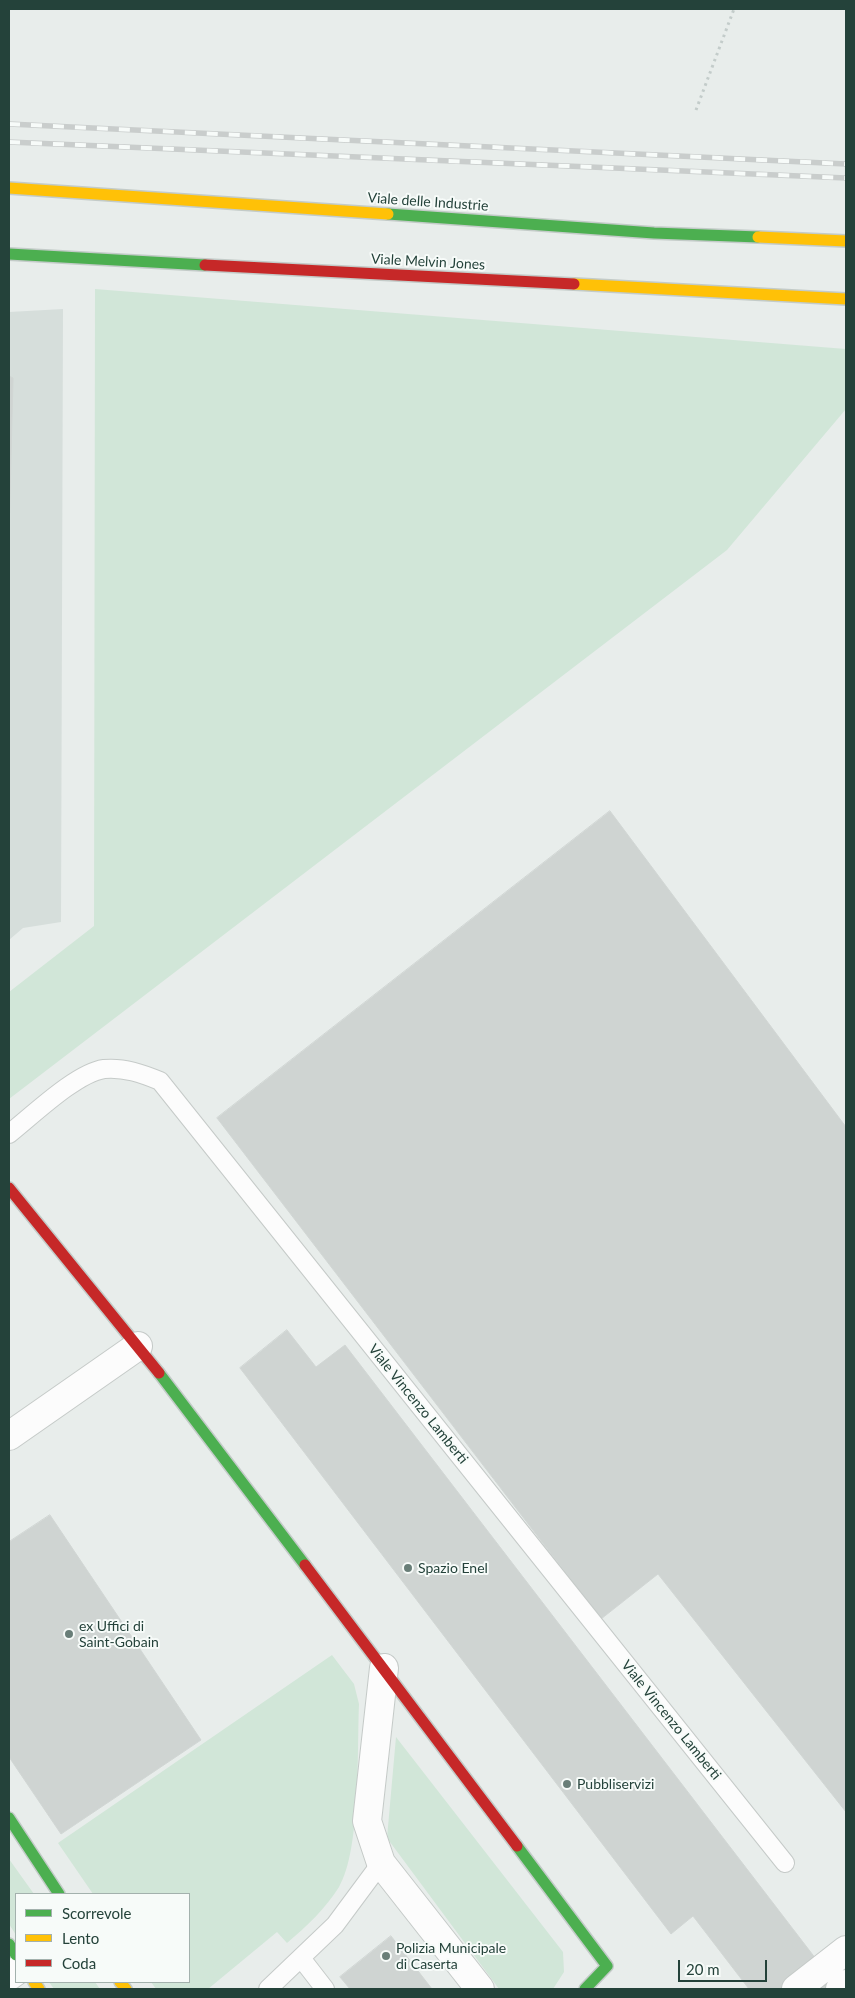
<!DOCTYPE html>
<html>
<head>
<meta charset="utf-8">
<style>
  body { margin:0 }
  #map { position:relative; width:855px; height:1998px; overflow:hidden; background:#e8edeb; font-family:Lato,sans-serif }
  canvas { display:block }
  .frame { position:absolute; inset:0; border:10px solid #24423a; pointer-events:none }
  .legend { position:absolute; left:15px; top:1893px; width:175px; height:90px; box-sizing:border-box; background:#f7fbf9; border:1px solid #a3b1ad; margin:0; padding:6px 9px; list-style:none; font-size:15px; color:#24423a }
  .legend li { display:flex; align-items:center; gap:10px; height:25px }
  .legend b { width:25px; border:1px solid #a3b1ad }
  .scale { position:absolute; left:678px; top:1960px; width:89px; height:22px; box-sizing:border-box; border:2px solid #24423a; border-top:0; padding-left:6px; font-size:15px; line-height:18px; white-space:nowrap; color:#24423a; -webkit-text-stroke:4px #f7fbf9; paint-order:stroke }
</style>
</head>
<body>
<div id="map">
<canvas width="855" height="1998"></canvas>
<div class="frame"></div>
<ul class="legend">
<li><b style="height:6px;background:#4caf50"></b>Scorrevole</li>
<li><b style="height:6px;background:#ffc107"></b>Lento</li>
<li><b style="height:6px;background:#c62828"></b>Coda</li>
</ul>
<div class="scale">20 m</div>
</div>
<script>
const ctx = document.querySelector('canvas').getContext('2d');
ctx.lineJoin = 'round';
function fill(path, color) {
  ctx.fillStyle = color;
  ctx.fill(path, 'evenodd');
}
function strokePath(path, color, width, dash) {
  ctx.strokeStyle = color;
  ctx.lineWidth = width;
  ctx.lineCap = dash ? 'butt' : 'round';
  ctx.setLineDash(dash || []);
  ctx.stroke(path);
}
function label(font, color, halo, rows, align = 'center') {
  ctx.font = font + ' Lato,sans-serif';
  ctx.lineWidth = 4;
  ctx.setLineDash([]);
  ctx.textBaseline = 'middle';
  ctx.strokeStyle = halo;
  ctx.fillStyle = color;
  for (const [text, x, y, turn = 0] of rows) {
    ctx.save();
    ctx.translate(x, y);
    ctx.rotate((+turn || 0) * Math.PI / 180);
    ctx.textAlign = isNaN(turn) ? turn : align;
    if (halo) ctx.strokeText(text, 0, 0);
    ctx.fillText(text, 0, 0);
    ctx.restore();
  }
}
fill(new Path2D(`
  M63 309 61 922 23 928 9 940V312Z`), '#d6dedb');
fill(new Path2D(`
  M95 289 846 349V409L727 550 9 1099V992L94 926Z
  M332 1655 354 1684 359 1704C357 1749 361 1850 339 1887 326 1908 306 1927 287 1943L277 1932 208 1989H156L151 1982H189V1894H93L58 1843Z
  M396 1737 563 1952 564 1972 553 1989H499L387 1838Z
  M9 1859 34 1894H16V1935L9 1924Z
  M49 1982H95L100 1989H54Z`), '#d1e6d8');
const building = new Path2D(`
  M9 376 13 378 9 533Z
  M610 811 846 1127V1812L658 1574 601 1619 217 1118Z
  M287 1330 316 1367 345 1345 839 1989H749L693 1916 671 1934 240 1368Z
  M50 1515 201 1740 61 1834 9 1757V1542Z
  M391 1936 432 1989H350L340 1977Z`);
fill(building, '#cfd4d2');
strokePath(building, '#d1d6d4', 1);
const lane = new Path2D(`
  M9 1134C32 1116 76 1073 104 1069 124 1067 143 1074 160 1081L785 1863
  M301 1958 325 1989
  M268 1989 335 1925 381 1863`);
const street = new Path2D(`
  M9 1436 138 1346
  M384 1668 367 1821 381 1863 480 1989
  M9 1976 16 1971
  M796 1989 846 1950
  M840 1989 846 1984`);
const fast = new Path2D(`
  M388 214 654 233 758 237
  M9 254 205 265
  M159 1373 305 1565
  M9 1818 59 1894
  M517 1846 607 1966 585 1989
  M9 1944 16 1955`);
const slow = new Path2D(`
  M9 188 388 214
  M758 237 846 241
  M574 284 846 299
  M34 1982 39 1989
  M120 1982 126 1989`);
const jam = new Path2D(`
  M205 265 574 284
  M9 1188 159 1373
  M305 1565 517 1846`);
strokePath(lane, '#c5cac8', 20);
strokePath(street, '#c5cac8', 30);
strokePath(fast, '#c3cbc8', 14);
strokePath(slow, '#c3cbc8', 14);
strokePath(jam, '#c3cbc8', 14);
strokePath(new Path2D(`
  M696 110 734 9`), '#c3ccca', 3, [2.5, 4]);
strokePath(lane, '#fcfcfc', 18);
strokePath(street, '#fcfcfc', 28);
strokePath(fast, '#4caf50', 11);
strokePath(slow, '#ffc107', 11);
strokePath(jam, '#c62828', 11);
const rail = new Path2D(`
  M9 124 846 164
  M9 142 846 178`);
strokePath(rail, '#c9cdcc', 5.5);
strokePath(rail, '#f7fbf9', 4, [11]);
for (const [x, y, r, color] of [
  [408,1568,5,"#697e78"],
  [69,1634,5,"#697e78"],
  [567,1784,5,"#697e78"],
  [386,1956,5,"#697e78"]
]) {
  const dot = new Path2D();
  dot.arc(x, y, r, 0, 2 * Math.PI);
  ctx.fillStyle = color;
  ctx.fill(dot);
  strokePath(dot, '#f7fbf9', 2);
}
label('14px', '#24423a', '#f7fbf9', [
  ["Viale delle Industrie",428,202,4],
  ["Viale Melvin Jones",428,262,3],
  ["Viale Vincenzo Lamberti",418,1404,51],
  ["Viale Vincenzo Lamberti",671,1720,51]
]);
label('14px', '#24423a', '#f7fbf9', [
  ["Spazio Enel",418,1568],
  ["ex Uffici di",79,1626],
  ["Saint-Gobain",79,1642],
  ["Pubbliservizi",577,1784],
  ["Polizia Municipale",396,1948],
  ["di Caserta",396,1964]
], 'left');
</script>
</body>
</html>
